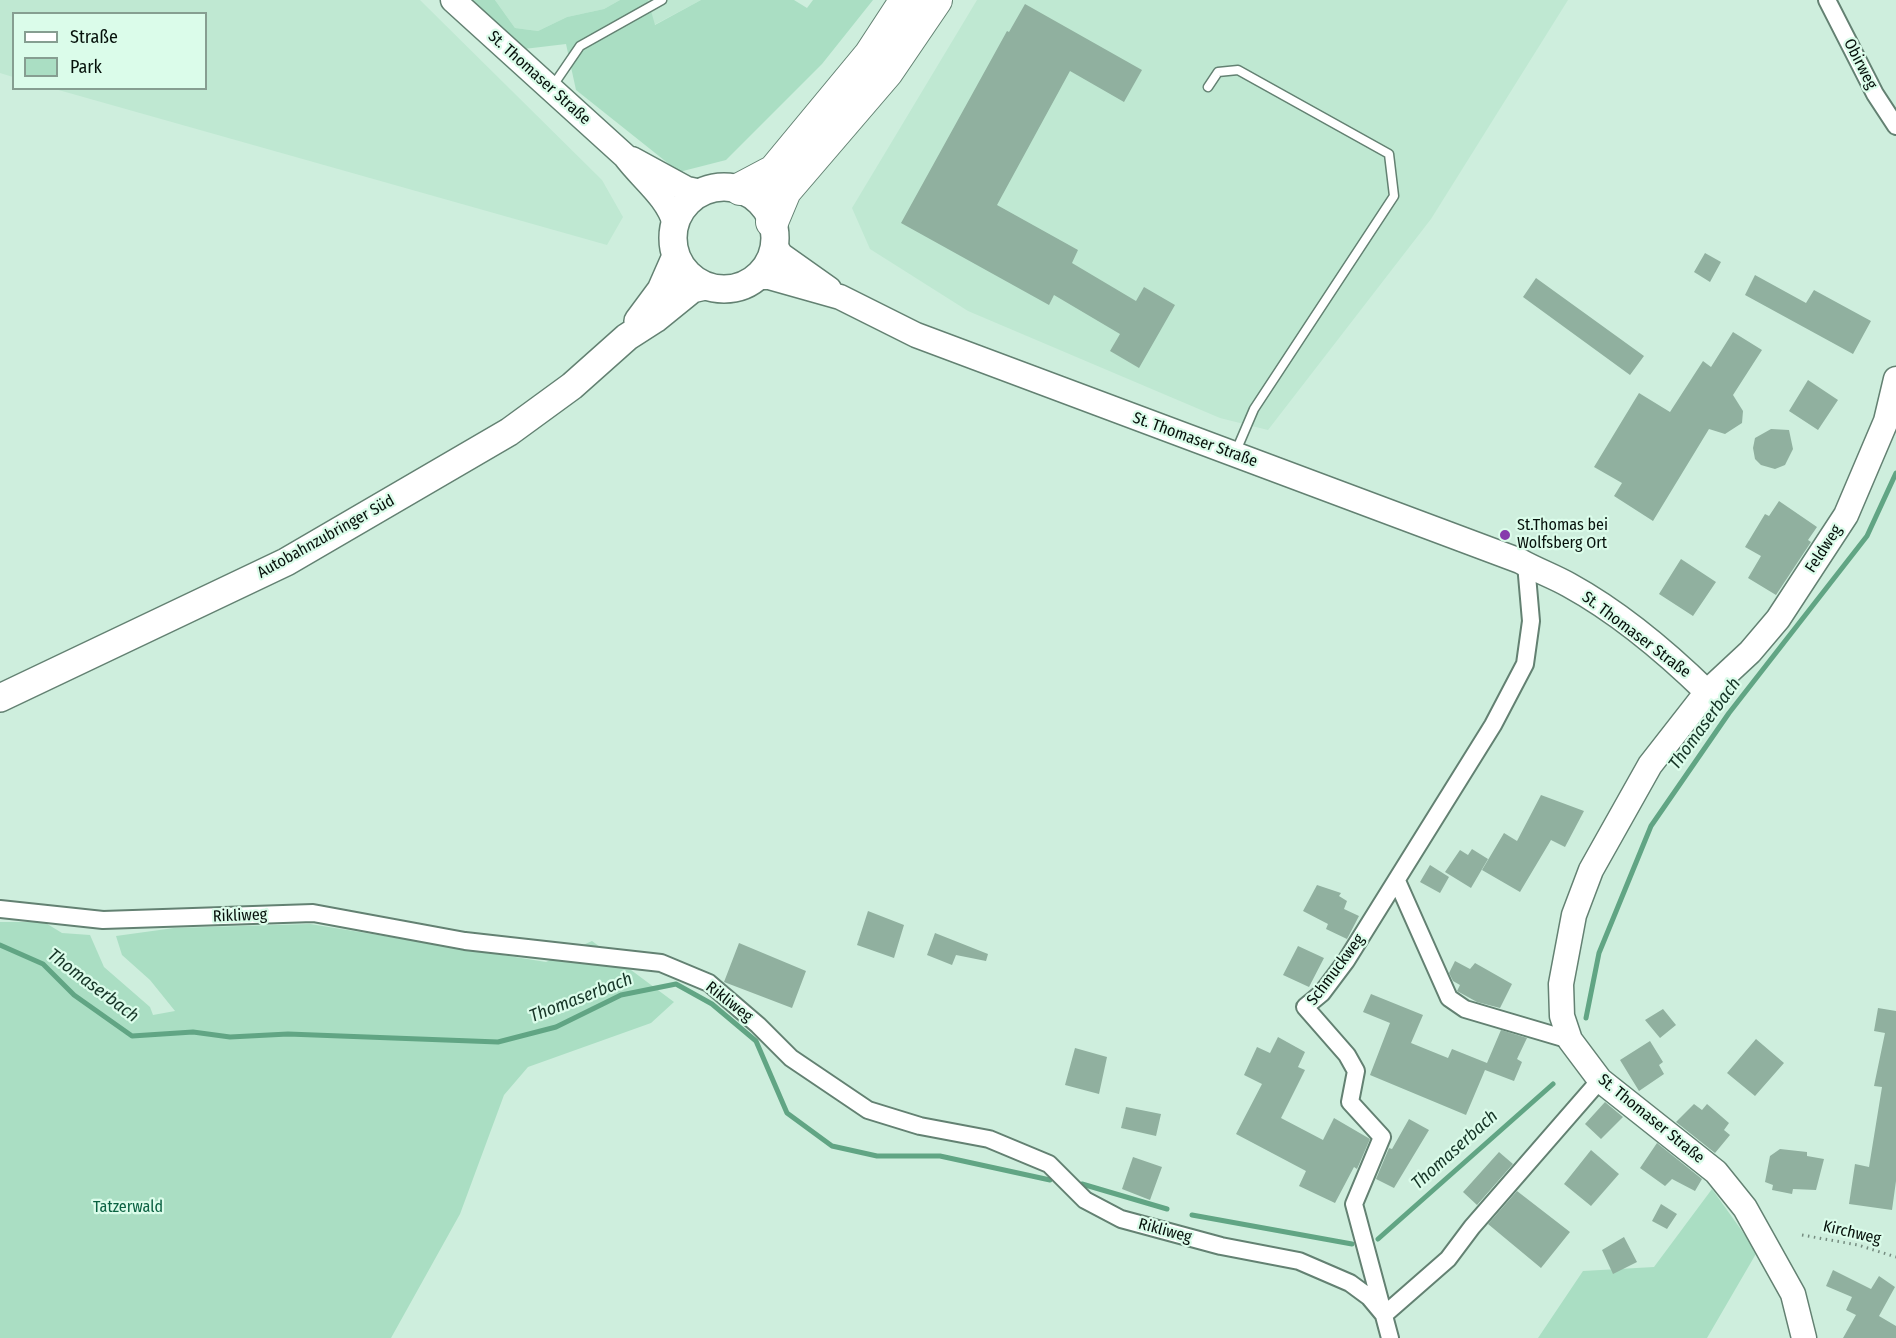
<!DOCTYPE html>
<html>
<head>
<meta charset="utf-8">
<style>
  body { margin:0 }
  #map { position:relative; width:1896px; height:1338px; overflow:hidden; background:#ceeedd; font-family:"Fira Sans Condensed",sans-serif }
  canvas { display:block }
  .legend { position:absolute; left:12px; top:12px; width:195px; height:78px; box-sizing:border-box; background:#dbfcea; border:2px solid #869e91; margin:0; padding:8px 10px; list-style:none; font-size:18px; color:#06110b }
  .legend li { display:flex; align-items:center; gap:12px; height:30px }
  .legend b { width:30px; border:2px solid #869e91 }
</style>
</head>
<body>
<div id="map">
<canvas width="1896" height="1338"></canvas>
<ul class="legend">
<li><b style="height:8px;background:#fff"></b>Straße</li>
<li><b style="height:16px;background:#aadec3"></b>Park</li>
</ul>
</div>
<script>
const ctx = document.querySelector('canvas').getContext('2d');
ctx.lineJoin = 'round';
function fill(path, color) {
  ctx.fillStyle = color;
  ctx.fill(path, 'evenodd');
}
function strokePath(path, color, width, dash) {
  ctx.strokeStyle = color;
  ctx.lineWidth = width;
  ctx.lineCap = dash ? 'butt' : 'round';
  ctx.setLineDash(dash || []);
  ctx.stroke(path);
}
function label(font, color, halo, rows, align = 'center') {
  ctx.font = font + ' "Fira Sans Condensed",sans-serif';
  ctx.lineWidth = 4.5;
  ctx.setLineDash([]);
  ctx.textBaseline = 'middle';
  ctx.strokeStyle = halo;
  ctx.fillStyle = color;
  for (const [text, x, y, turn = 0] of rows) {
    ctx.save();
    ctx.translate(x, y);
    ctx.rotate((+turn || 0) * Math.PI / 180);
    ctx.textAlign = isNaN(turn) ? turn : align;
    if (halo) ctx.strokeText(text, 0, 0);
    ctx.fillText(text, 0, 0);
    ctx.restore();
  }
}
fill(new Path2D(`
  M0 0H420L602 180 623 217 607 245 55 89 206 88V14H14L13 77 0 73Z
  M495 0H620L604 9 567 17 538 31 515 28Z
  M648 0H701L654 25Z
  M977 0H1568L1431 219 1268 430 1220 418 968 311 870 249 852 208Z`), '#bfe8d2');
fill(new Path2D(`
  M472 0H495L515 28 538 31 567 17 604 9 620 0H648L655 25 701 0H794L807 8 813 0H873L822 64 726 160 679 172 576 90 566 44 524 49Z
  M0 922H44L62 933 90 935 104 967 150 1007 153 1015 175 1011 150 980 122 955 116 936 174 928 310 924 546 962 592 941 674 1002 651 1023 528 1067 504 1095 460 1214 391 1338H0Z
  M1712 1189 1757 1252 1707 1338H1538L1583 1271 1654 1267Z`), '#aadec3');
strokePath(new Path2D(`
  M0 945 43 964 74 995 132 1036 193 1032 230 1037 288 1034 498 1042 556 1027 621 995 676 984 712 1004 756 1041 787 1113 832 1146 877 1156H940L1050 1180
  M1586 1018 1599 953 1651 826 1729 713 1867 536 1896 473
  M1082 1184 1167 1209
  M1192 1215 1352 1244
  M1378 1239 1553 1084`), '#61a584', 5);
fill(new Path2D(`
  M1025 4 1142 70 1124 102 1070 71 997 205 1078 250 1072 263 1136 301 1144 287 1175 305 1139 368 1110 351 1120 334 1054 295 1049 305 901 223 1007 31 1009 32Z
  M1705 253 1721 262 1710 282 1694 272Z
  M1755 275 1806 303 1814 290 1871 321 1853 354 1745 295Z
  M1536 278 1644 356 1630 375 1523 297Z
  M1733 332 1762 350 1733 395 1743 411 1742 423 1725 434 1709 429 1653 521 1614 496 1622 483 1594 467 1639 393 1670 412 1703 361 1711 367Z
  M1808 380 1838 400 1818 430 1789 411Z
  M1771 429 1789 430 1793 449 1785 465 1775 469 1761 465 1755 459 1753 448 1755 438Z
  M1779 501 1817 527 1808 540 1811 542 1776 595 1748 578 1761 556 1745 547 1765 514 1769 516Z
  M1681 559 1716 582 1693 616 1659 594Z
  M1541 795 1584 811 1565 847 1551 840 1520 892 1482 870 1504 833 1517 841Z
  M1472 849 1488 859 1471 888 1445 872 1460 850 1468 855Z
  M1430 865 1449 877 1440 893 1420 882Z
  M1317 885 1341 893 1339 896 1347 901 1344 909 1359 916 1347 939 1326 929 1328 924 1303 911Z
  M868 911 904 925 894 958 857 945Z
  M935 933 988 954 986 961 956 955 952 965 927 955Z
  M739 943 806 971 792 1008 724 982Z
  M1298 946 1324 958 1309 987 1283 975Z
  M1455 961 1470 969 1475 963 1512 984 1500 1008 1477 1002 1457 991 1460 985 1453 981 1449 973Z
  M1371 994 1423 1015 1411 1043 1448 1058 1452 1049 1487 1063 1501 1030 1527 1038 1517 1059 1522 1062 1514 1081 1485 1070 1466 1115 1370 1075 1390 1023 1363 1012Z
  M1878 1008 1896 1011V1181L1892 1210 1849 1204 1855 1164 1869 1167 1882 1087 1874 1086 1885 1033 1874 1031Z
  M1663 1009 1676 1025 1660 1038 1645 1020Z
  M1278 1037 1305 1052 1298 1067 1305 1070 1281 1118 1323 1140 1334 1118 1370 1139 1357 1169 1354 1167 1335 1203 1299 1186 1306 1171 1236 1134 1262 1084 1244 1075 1257 1047 1270 1053Z
  M1756 1039 1784 1063 1755 1096 1727 1073Z
  M1650 1041 1663 1062 1659 1065 1664 1074 1639 1091 1620 1060Z
  M1075 1048 1107 1057 1099 1094 1065 1085Z
  M1605 1102 1623 1117 1601 1139 1585 1124Z
  M1694 1104 1702 1110 1707 1104 1729 1123 1724 1130 1730 1135 1715 1153 1676 1122Z
  M1126 1107 1161 1114 1156 1136 1121 1128Z
  M1409 1119 1429 1130 1394 1188 1376 1179 1389 1148 1392 1149Z
  M1657 1143 1702 1179 1695 1191 1672 1179 1665 1186 1640 1168Z
  M1780 1149 1807 1152V1156L1824 1159 1816 1190 1793 1189 1792 1194 1772 1190 1773 1185 1765 1182 1770 1156Z
  M1591 1150 1619 1174 1591 1206 1564 1184Z
  M1499 1152 1513 1164 1477 1205 1463 1192Z
  M1133 1157 1162 1167 1150 1200 1122 1189Z
  M1517 1191 1570 1232 1541 1268 1488 1224Z
  M1661 1204 1677 1214 1667 1229 1652 1221Z
  M1624 1237 1637 1262 1613 1274 1602 1250Z
  M1833 1270 1871 1289 1879 1276 1895 1287 1879 1316 1896 1326V1338H1843L1856 1315 1846 1310 1852 1297 1826 1286Z`), '#90b09f');
const lane = new Path2D(`
  M552 87 580 46 662 0
  M1208 87 1218 72 1238 70 1389 154 1394 196 1254 409 1236 451`);
const street = new Path2D(`
  M1827 0 1875 94 1896 126
  M1397 881 1449 998 1465 1009 1570 1040
  M0 909 103 920 313 913 465 941 661 963 709 983 758 1025 791 1058 868 1110 920 1126 989 1139 1049 1164 1085 1200 1121 1219 1221 1246 1299 1261 1350 1283 1369 1297 1384 1315
  M1384 1315 1448 1259 1472 1227 1600 1080
  M1390 1338 1354 1204 1382 1137 1350 1102 1356 1071 1347 1055 1305 1007 1322 993 1346 961 1493 725 1525 664 1531 621 1526 564`);
const secondary = new Path2D(`
  M453 0 625 156C641 178 668 197 675 224
  M632 159 687 189 701 192
  M774 245 781 255 829 289
  M757 277H769L840 297 916 335 1520 561C1536 570 1553 576 1569 585 1620 613 1666 652 1707 692L1650 765 1591 870 1574 915 1561 984 1562 1016 1570 1040 1600 1080 1716 1172 1745 1208 1793 1294 1804 1338
  M1707 692 1750 652 1778 619 1846 515 1886 421 1896 379`);
const primary = new Path2D(`
  M673 238a51 51 0 1 1 102 0a51 51 0 1 1-102 0Z
  M638 321 661 290 676 256
  M0 698 286 562 509 432 572 386 627 337 655 319 692 289 705 286`);
const highway = new Path2D(`
  M740 189 774 171 870 55 906 0
  M772 222 785 191 887 72 936 0`);
strokePath(lane, '#638172', 11);
strokePath(street, '#638172', 20);
strokePath(secondary, '#638172', 27);
strokePath(primary, '#638172', 30);
strokePath(highway, '#638172', 34);
strokePath(new Path2D(`
  M1802 1235 1858 1245 1896 1257`), '#758b7f', 3, [1.5, 4.5]);
strokePath(lane, '#fff', 8);
strokePath(street, '#fff', 16);
strokePath(secondary, '#fff', 24);
strokePath(primary, '#fff', 27);
strokePath(highway, '#fff', 32);
for (const [x, y, r, color] of [
  [1505,535,6,"#863bac"]
]) {
  const dot = new Path2D();
  dot.arc(x, y, r, 0, 2 * Math.PI);
  ctx.fillStyle = color;
  ctx.fill(dot);
  strokePath(dot, '#dbfcea', 2);
}
label('16px', '#06110b', '#dbfcea', [
  ["Obirweg",1860,64,63],
  ["St. Thomaser Straße",539,78,42],
  ["St. Thomaser Straße",1195,440,20],
  ["Autobahnzubringer Süd",326,537,-29],
  ["Feldweg",1824,549,-57],
  ["St. Thomaser Straße",1636,635,37],
  ["Rikliweg",240,916,-2],
  ["Schmuckweg",1336,970,-53],
  ["Rikliweg",729,1002,38],
  ["St. Thomaser Straße",1651,1119,39],
  ["Rikliweg",1165,1231,15],
  ["Kirchweg",1852,1233,13]
]);
label('16px', '#06110b', '#dbfcea', [
  ["St.Thomas bei",1517,526],
  ["Wolfsberg Ort",1517,544]
], 'left');
label('16px', '#0b6242', '#dbfcea', [
  ["Tatzerwald",128,1208]
]);
label('italic 18px', '#163527', '#dbfcea', [
  ["Thomaserbach",1705,724,-54],
  ["Thomaserbach",93,986,37],
  ["Thomaserbach",581,998,-21],
  ["Thomaserbach",1455,1150,-42]
]);
</script>
</body>
</html>
